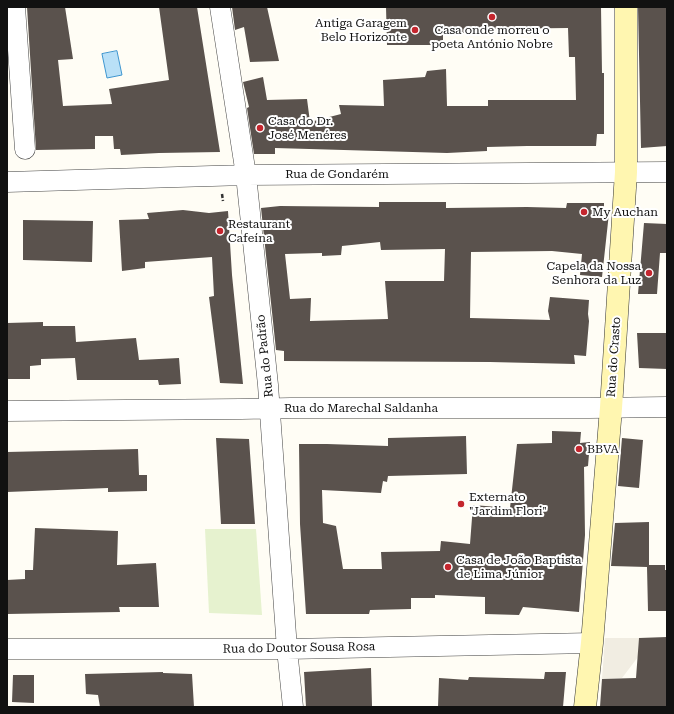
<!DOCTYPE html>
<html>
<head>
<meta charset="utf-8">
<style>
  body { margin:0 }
  #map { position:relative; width:674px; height:714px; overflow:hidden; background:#fffdf5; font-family:"Roboto Serif",serif }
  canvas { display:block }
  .frame { position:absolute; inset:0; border:8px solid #111; pointer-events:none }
</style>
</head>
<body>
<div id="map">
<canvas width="674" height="714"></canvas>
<div class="frame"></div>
</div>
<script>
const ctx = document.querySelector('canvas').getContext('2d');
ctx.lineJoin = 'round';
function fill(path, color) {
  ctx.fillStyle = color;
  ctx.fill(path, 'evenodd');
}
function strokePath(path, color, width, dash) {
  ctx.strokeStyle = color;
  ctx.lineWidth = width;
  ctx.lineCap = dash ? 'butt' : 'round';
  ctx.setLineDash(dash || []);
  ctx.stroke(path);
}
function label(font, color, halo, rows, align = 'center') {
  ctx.font = font + ' "Roboto Serif",serif';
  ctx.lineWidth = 4;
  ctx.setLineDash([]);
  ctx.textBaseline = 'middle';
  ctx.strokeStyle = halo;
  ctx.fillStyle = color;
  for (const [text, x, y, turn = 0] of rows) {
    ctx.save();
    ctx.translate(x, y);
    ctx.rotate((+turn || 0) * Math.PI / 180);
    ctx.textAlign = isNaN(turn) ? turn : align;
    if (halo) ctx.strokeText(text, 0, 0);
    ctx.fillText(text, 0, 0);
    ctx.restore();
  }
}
fill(new Path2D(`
  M205 529H256L262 615 209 613Z`), '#e6f2cf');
fill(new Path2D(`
  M605 638H639L638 657 622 678 602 679Z`), '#f1ede2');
const water = new Path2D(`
  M117 51 122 75 107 78 102 54Z`);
fill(water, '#b9e0f7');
strokePath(water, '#3f96cf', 1);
fill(new Path2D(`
  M27 7H65L73 59 58 60 63 106 112 104 109 89 169 80 159 7H197L220 152 159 153 121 155 120 149H114L113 136H95V149L36 150Z
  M232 7H267L279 61 250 62 244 27 235 30Z
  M386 7H601L602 73H604V134H597L596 146H527L487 147V151L447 153 275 148V154H254L247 108 249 107 243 82 263 77 267 100 307 99 310 122 341 114 339 105 384 106 383 80 425 77 427 71 446 69 447 106H488V100H576L575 57H569L568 28 485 29V33H443V45H387Z
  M638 7H667V146L641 148Z
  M379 202H446V208L527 207 566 208 567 203H604V211L609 213 602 277 580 275 582 254 552 251 471 252 470 318 550 320 548 311 550 297 589 300 588 314 589 321 586 356 574 355 575 364 490 362 284 361V351L276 350 261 208 280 206 379 207ZM380 242 381 250 445 249 444 281H385L388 319 310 321 311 298 290 299 285 254 322 253V256L341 255 342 246Z
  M183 210 209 213 228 211 232 275 243 384 220 383 209 297 214 296 212 257 145 262V268L122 271 119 220 149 219 147 213Z
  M23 220 93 221 92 262 23 260Z
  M644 223 667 224V253H660L657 294H638Z
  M43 322V326H75L76 342 136 338 139 360 179 358 181 384 159 385 158 380H77L75 358 41 359V365L30 366V379H7V323Z
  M637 333H667V369L639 368Z
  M552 431 581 432 580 443 590 442 588 466 584 467 585 535 579 612 523 607 519 615 485 614V597L435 595V598H411V609L370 610 369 614H306L300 524 299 444H327L388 446V438L466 436 467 474 388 476 387 482 383 481 381 493 322 490 323 523 336 526 343 569H382L381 552 440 551 441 541 470 544 473 505 510 508 517 444 552 443Z
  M216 438 249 439 255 524H221Z
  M622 438 643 440 639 488 618 486Z
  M138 449 139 475H147V491L108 492V488L7 492V452Z
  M649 522V565H665V570H667V611H648L647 567 611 566 615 523Z
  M35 528 118 531 117 565 156 563 159 607H119L120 612 7 614V580L25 579V570H33Z
  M667 637V707H600L602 679 636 678 639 638Z
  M371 668 372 706 345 707H306L304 672Z
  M163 672V673L192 674 194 707H100L98 695 86 694 85 674Z
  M545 672H566L563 707H438L439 678 468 680 469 677 544 679Z
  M13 675H34V703L12 702Z`), '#5a524d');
const street = new Path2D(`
  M15 7 25 149
  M220 7 246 175 268 385 287 649 293 707
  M7 182 246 175 667 172
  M7 411 241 409 291 408H590L667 407
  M7 649H287L592 643`);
const secondary = new Path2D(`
  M585 707 592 643 611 408 626 172V7`);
strokePath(street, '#444', 21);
strokePath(secondary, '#333', 23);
strokePath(new Path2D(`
  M222 194 223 201`), '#333', 2.5, [4, 2]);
strokePath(street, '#fff', 20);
strokePath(secondary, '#fff6b0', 22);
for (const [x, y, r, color] of [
  [492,17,4,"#c4262e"],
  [415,30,4,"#c4262e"],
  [260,128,4,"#c4262e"],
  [584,212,4,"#c4262e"],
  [220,231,4,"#c4262e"],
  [649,273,4,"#c4262e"],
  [579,449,4,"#c4262e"],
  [461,504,4,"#c4262e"],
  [448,567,4,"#c4262e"]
]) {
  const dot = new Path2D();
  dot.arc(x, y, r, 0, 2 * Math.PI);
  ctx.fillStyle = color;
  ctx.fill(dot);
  strokePath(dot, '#fff', 1.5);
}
label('12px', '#111', '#fff', [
  ["Antiga Garagem",407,23,"right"],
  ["Belo Horizonte",407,37,"right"],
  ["Casa onde morreu o",492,30,"center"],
  ["poeta António Nobre",492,44,"center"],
  ["Casa do Dr.",268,121],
  ["José Menéres",268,135],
  ["My Auchan",592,212],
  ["Restaurant",228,224],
  ["Cafeína",228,238],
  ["Capela da Nossa",641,266,"right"],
  ["Senhora da Luz",641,280,"right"],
  ["BBVA",587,449],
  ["Externato",469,497],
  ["\"Jardim Flori\"",469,511],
  ["Casa de João Baptista",456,560],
  ["de Lima Júnior",456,574]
], 'left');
label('12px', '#111', '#fff', [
  ["Rua de Gondarém",337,174],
  ["Rua do Padrão",265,356,-96],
  ["Rua do Crasto",614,357,-86],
  ["Rua do Marechal Saldanha",361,408],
  ["Rua do Doutor Sousa Rosa",299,648,-1]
]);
</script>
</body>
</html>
